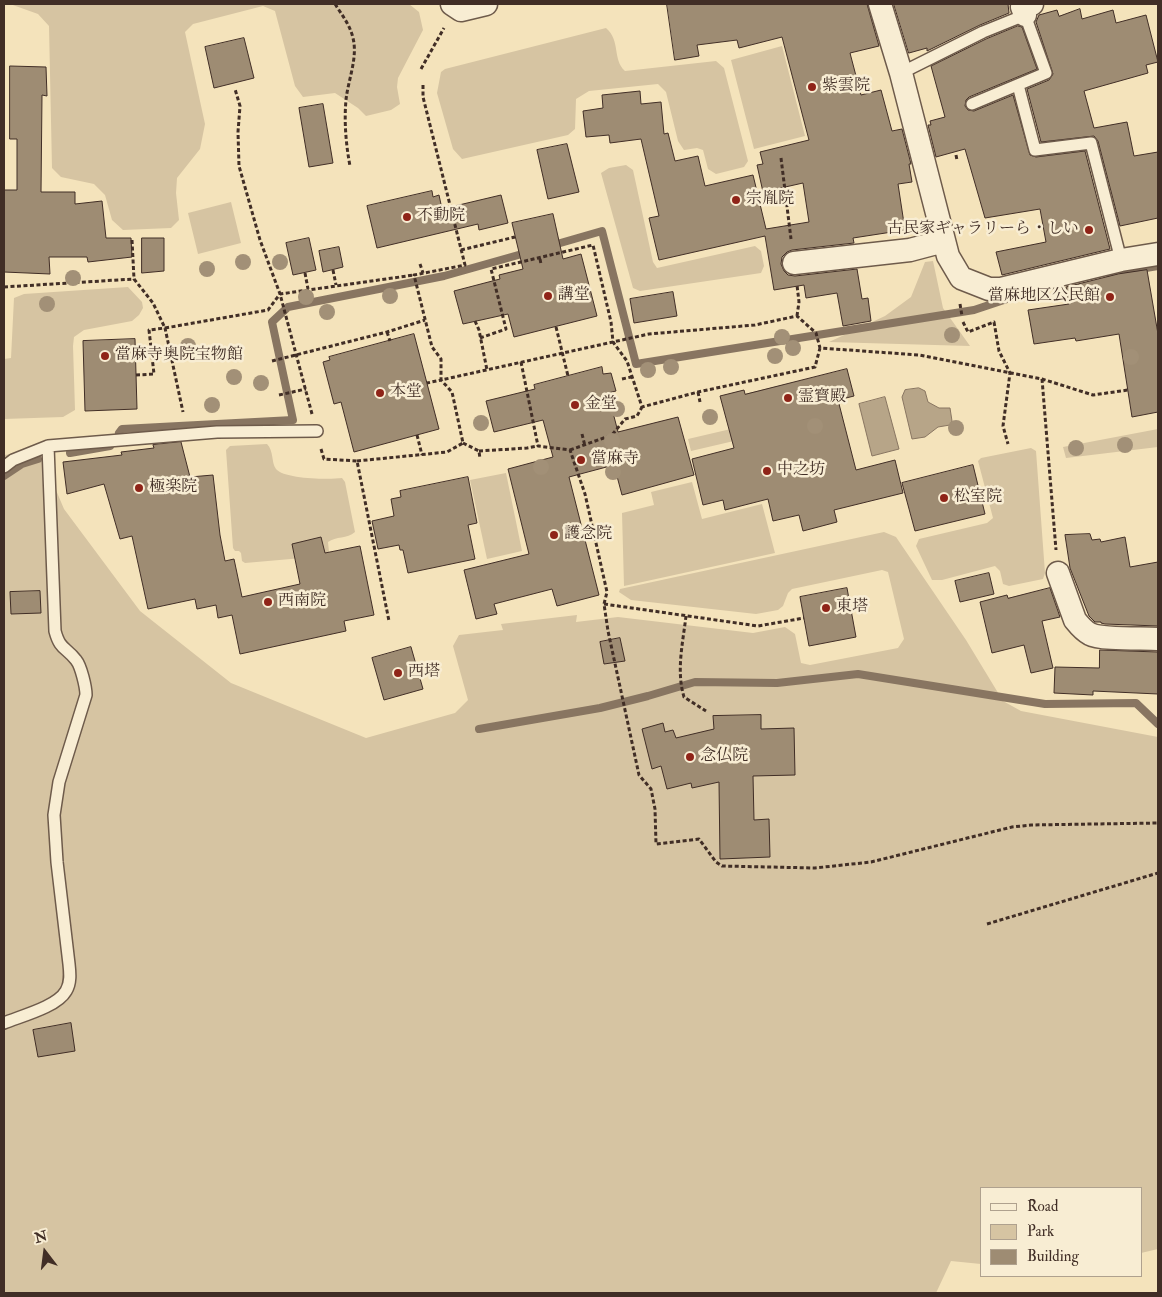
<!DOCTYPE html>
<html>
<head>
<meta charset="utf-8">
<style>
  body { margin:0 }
  #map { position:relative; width:1162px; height:1297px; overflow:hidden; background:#f4e3bb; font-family:"IM FELL Double Pica",serif }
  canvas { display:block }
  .frame { position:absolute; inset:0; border:5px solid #412e26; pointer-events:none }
  .legend { position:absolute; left:980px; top:1187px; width:162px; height:90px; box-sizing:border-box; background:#f8edd3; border:1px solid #afa18e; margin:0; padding:6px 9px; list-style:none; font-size:15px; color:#412e26 }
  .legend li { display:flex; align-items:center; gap:10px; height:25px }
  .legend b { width:25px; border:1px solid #afa18e }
  .north { position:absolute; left:20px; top:1227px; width:50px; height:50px; -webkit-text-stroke:4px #f8edd3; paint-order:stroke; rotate:345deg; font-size:14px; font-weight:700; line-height:20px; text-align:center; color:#412e26 }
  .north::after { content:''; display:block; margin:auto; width:18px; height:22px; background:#412e26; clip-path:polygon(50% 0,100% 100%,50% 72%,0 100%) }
</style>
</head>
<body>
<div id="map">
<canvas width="1162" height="1297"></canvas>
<div class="frame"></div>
<ul class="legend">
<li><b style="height:6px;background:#f8edd3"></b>Road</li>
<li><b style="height:14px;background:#d6c4a2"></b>Park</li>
<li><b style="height:14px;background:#9e8c73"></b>Building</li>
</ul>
<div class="north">N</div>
</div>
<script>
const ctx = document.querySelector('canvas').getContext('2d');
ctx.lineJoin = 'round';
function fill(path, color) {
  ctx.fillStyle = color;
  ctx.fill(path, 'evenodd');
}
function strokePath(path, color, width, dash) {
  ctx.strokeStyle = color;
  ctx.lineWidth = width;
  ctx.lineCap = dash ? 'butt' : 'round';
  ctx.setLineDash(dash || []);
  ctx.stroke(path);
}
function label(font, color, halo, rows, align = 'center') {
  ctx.font = font + ' "IM FELL Double Pica","Noto Serif JP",serif';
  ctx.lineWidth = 5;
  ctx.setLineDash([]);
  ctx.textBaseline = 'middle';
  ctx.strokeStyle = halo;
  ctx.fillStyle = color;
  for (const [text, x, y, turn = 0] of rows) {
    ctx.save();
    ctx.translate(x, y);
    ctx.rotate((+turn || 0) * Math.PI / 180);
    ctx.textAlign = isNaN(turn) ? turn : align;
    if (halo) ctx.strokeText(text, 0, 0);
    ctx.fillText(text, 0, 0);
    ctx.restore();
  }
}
fill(new Path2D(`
  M10 4H409L419 12 423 30 398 78 397 87 400 104 391 110 366 116 358 108 335 93 303 97 295 86 275 11 263 6 193 24 185 32 205 124 200 149 177 178 176 193 179 220 171 228 123 230 112 220 105 195 94 184 61 177 52 168 49 26 38 14Z
  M606 28C621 41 612 59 625 71L716 61 724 68 748 161 744 167 716 174 708 169 703 150 697 148 684 150 678 141 666 92 658 84 589 91 576 99 575 129 568 135 462 159 453 149 437 93 441 72 445 69Z
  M782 46 805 136 754 149 731 60Z
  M626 165 633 170 653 262 657 268 755 246 761 251 764 266 761 273 640 291 633 288 601 173 609 168Z
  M231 202 241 243 198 254 188 213Z
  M933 261 943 308 970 346 829 342 885 316 911 297 925 262Z
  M128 287 142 302 143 308 139 315 132 321 84 330 74 337 73 346 75 410 63 417 4 419V359L11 358 14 298 24 294Z
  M778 418 781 430 691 451 688 439Z
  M1158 429V447L1066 458 1063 447Z
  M267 444C274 451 271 462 276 469 284 479 329 480 342 478L345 482 355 532C347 539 336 536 328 542L329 552 325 556 245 563 242 561 241 553 239 551H235L233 548 226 450 230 446Z
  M1031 448 1036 451 1045 573 1043 579 1009 586 1003 584 1000 571 995 566 942 580H932L916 546 919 539 987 523 993 518 978 461 981 458Z
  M22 453 37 455 44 462 64 509 140 611 231 683 366 738 455 713 468 700 453 646 459 635 503 630 501 624 577 615 576 622 618 617 753 633 785 627 795 634 801 663 810 665 898 648 904 639 888 572 882 570 792 589 788 593 783 606 778 610 756 614 631 600 619 592 620 589 884 532 896 537 966 640 1003 701 1021 711 1158 737V1249L1141 1253V1188H981V1264L951 1261 936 1293H4V455Z
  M506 473 522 551 487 559 470 480Z
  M692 482 702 519 762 504 775 553 624 586 622 513 654 505 651 492Z`), '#d6c4a2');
const water = new Path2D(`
  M919 388 925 391 928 402 939 408H950L952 421 950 425 938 427 925 437 912 439 902 397 905 390Z
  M885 397 899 449 872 456 859 404Z`);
fill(water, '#b7a588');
strokePath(water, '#887561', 1);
strokePath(new Path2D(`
  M550 246 602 231 636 364 974 310 1013 297
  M1109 274 1158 266
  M119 433 122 429 293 420 272 322 288 307 444 276 529 252
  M70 453 110 446
  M4 476 22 464 38 459
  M479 729 600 708 648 696 695 682 777 683 858 674 1045 704 1136 703 1158 724`), '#887561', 8);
const building = new Path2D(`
  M667 4H867L879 46 850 53 861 95 881 90 892 131 902 129 911 164H909L912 182 898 184 905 230 853 238 854 243 792 250 787 252 782 257 781 264 784 271 788 275 795 276 857 269 862 299 868 298 871 321 843 326 837 293 806 298 804 285 774 290 765 236 659 260 649 218 659 216 641 139 610 143 609 135 586 137 583 111 603 108 602 95 640 91 641 104 661 102 664 134 668 133 675 161 698 156 705 186 753 175 766 229 809 222 803 183 763 192 757 165 763 164 760 152 809 140 782 37 739 48 737 40 697 45 699 56 675 60Z
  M894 4H1008L1009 13 980 25 927 51V48L909 53Z
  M1080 9 1082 19 1113 10 1116 23 1146 15 1158 62 1146 65 1148 73 1084 91 1094 128 1127 122 1134 156 1158 152V218L1120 226 1098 141 1094 136 1041 142 1027 89 1049 80 1053 74 1036 22 1039 15 1057 10 1059 16Z
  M1018 26 1022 27 1037 69 969 97 966 100 965 106 968 110 974 111 1013 95 1030 155 1036 157 1085 151 1110 249 1002 275 996 252 1046 242 1040 209 985 218 965 149 936 157 928 125H931L930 121 945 117 931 66 986 39Z
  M244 38 254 78 214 88 205 47Z
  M10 66 46 67 47 96 42 95 41 192H75V204L102 201 106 238H131L132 257 88 262 87 257H49L50 274 4 272V190H17V139H10Z
  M323 104 333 163 309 167 299 108Z
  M567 144 579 192 548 199 537 150Z
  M432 191 433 197 439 195 442 209 501 195 508 223 479 230 478 224 377 248 367 206Z
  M553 214 563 259 581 254 597 316 514 337 508 314 463 324 454 291 500 279 499 275 523 269 512 223Z
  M142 238H164V271L142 273Z
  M309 238 316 270 293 275 286 243Z
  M339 247 343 267 323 272 319 251Z
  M1147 270 1158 334V412L1132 417 1119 334 1076 341 1075 338 1034 344 1028 310 1069 304 1066 287 1118 274Z
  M673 292 677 316 634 323 630 299Z
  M414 334 439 429 354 452 341 402 334 404 323 362 330 360 329 357Z
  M135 339 137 409 85 411 83 341Z
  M602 367 603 374 611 373 616 391 608 393 618 432 678 417 694 475 622 495 614 465 569 477 599 595 557 606 552 589 494 604 497 614 476 619 464 570 529 554 508 469 553 457 543 420 494 432 486 401 535 389 534 385Z
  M847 369 854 396 838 400 856 470 895 460 903 493 834 510 837 522 803 531 799 515 773 521 768 499 725 510 723 500 703 505 692 459 734 448 720 396 744 390 745 394Z
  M181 442 190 477 213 475 220 535 225 561 234 559 242 597 300 584 292 544 321 537 325 553 360 546 374 615 344 621 346 631 240 654 232 615 218 618 216 605 197 609 195 599 148 609 132 536 120 539 104 484 67 494 63 462 122 455 121 452 154 448 153 445Z
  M973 465 985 514 915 531 902 483Z
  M468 477 477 523 468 525 475 559 408 573 403 550H400L399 545 378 549 372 521 394 516 391 499 401 497 400 491Z
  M1090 534 1092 540 1100 539 1101 542 1125 537 1130 567 1158 562V626L1105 624 1101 623V622H1095L1089 616 1070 568 1065 535Z
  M989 573 994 594 960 602 955 581Z
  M847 588 856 637 809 646 800 597Z
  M1050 588 1060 617 1042 621 1053 668 1031 673 1024 645 992 653 980 602 1007 595 1008 598Z
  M40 591 41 613 11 614 10 592Z
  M620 638 625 661 604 664 600 642Z
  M411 647 423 689 384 700 372 658Z
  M1100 650 1158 652V694L1093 691V695L1054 693 1055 667 1099 668Z
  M761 715V729L794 728 795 775 753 776 754 820 769 819 770 857 720 859 719 782 692 788 691 783 667 789 661 766 652 769 642 729 663 723 665 732 673 730 676 738 714 729 713 716Z
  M71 1023 75 1051 38 1057 33 1030Z`);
fill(building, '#9e8c73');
strokePath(building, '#412e26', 1);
const service = new Path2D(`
  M901 73 983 32 1025 15 1046 73 972 104
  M1018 85 1035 150 1091 143 1121 260
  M4 467 13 460 48 446
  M4 1023C21 1016 57 1007 66 991 71 983 70 973 69 964L57 862 54 815 59 782 86 695C86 687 81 666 76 660 66 647 60 650 55 631L48 446 217 432 317 431`);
const minor = new Path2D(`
  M452 4 461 10 486 4
  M880 4 901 73 948 256 961 278 989 289H1001L1121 260 1158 254
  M1025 15 1022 7 1032 4
  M794 263 910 250 944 241
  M1058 573 1075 620C1079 625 1084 631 1090 634 1101 640 1143 638 1158 639`);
strokePath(service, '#6e5b4b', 14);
strokePath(minor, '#6e5b4b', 25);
strokePath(new Path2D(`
  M335 4C342 15 350 25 353 38 358 58 348 80 346 100 344 122 346 145 350 166
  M421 69 444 28
  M423 85V97L465 265 414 275 432 347 441 359V380L649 334 755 325 797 316 816 333 820 348 919 355 1042 379 1093 395 1128 390
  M956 155 957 160
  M781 158 791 239
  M132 240 134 279 153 303 165 328 268 310 280 294 260 240 239 166 238 132 240 106 235 89
  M461 250 515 237
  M540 259 541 264
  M420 264 423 273
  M333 270 336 285
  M305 273 308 289
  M4 287 134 279
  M960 304 962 316
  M797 316 799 302 797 285
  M475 321 479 330 487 370
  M963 322 968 332 994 322 999 351 1010 373 1003 426 1008 444
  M556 327 568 376
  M387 332 390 341
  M480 338 506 329 491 269 593 245 611 322 613 342 627 361 642 407 698 392 815 367 820 348
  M272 361 387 332 425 320
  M521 362 538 446 570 450 585 494 607 592 604 604 608 631 639 775 651 789 655 809 656 844 699 839 716 862 722 866 815 868 871 862 1012 827 1031 825 1158 823
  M136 375 154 374 149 330 165 328 183 412
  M622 379 631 377
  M1042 379 1056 550
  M698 392 700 402
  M279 395 306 389
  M312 414 280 294 414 275
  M582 434 585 446
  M417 435 422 455
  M463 443 479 451 480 459
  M321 449 324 459 357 461 389 621
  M570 450 612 435 625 419 637 416 642 407
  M479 451 527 448 538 446
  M357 461 447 452 463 443 452 392 441 380 427 383
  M604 604 758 626 804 618
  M686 616C683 642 676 671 684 697L706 711
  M987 924 1158 873`), '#412e26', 3, [4, 2.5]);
strokePath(service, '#f8edd3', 11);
strokePath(minor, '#f8edd3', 22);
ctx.fillStyle = '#a29077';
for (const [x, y] of [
  [243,262],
  [280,262],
  [207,269],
  [73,278],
  [390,296],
  [306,297],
  [47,304],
  [327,312],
  [952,335],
  [782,337],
  [188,346],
  [793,348],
  [775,356],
  [1131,357],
  [671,367],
  [648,370],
  [234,377],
  [261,383],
  [212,405],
  [617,409],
  [710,417],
  [481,423],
  [815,426],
  [956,428],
  [612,441],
  [1125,445],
  [1076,448],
  [541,467],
  [613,472]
]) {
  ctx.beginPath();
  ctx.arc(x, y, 8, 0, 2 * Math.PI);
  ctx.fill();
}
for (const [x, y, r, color] of [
  [812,87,5,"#8f2418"],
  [736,200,5,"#8f2418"],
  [407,217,5,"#8f2418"],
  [1089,230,5,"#8f2418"],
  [548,296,5,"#8f2418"],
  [1110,297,5,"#8f2418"],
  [105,356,5,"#8f2418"],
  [380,393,5,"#8f2418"],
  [788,398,5,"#8f2418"],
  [575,405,5,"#8f2418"],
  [581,460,5,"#8f2418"],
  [767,471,5,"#8f2418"],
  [139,488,5,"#8f2418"],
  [944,498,5,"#8f2418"],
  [554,535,5,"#8f2418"],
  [268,602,5,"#8f2418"],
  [826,608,5,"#8f2418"],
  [398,673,5,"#8f2418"],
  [690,757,5,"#8f2418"]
]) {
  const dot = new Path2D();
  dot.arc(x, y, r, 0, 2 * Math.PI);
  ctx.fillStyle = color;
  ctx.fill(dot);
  strokePath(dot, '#f8edd3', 2);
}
label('16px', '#412e26', '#f8edd3', [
  ["紫雲院",822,87],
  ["宗胤院",746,200],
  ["不動院",417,217],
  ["古民家ギャラリーら・しい",1079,230,"right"],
  ["講堂",558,296],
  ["當麻地区公民館",1100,297,"right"],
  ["當麻寺奥院宝物館",115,356],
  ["本堂",390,393],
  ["霊寳殿",798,398],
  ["金堂",585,405],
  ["當麻寺",591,460],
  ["中之坊",777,471],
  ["極楽院",149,488],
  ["松室院",954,498],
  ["護念院",564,535],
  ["西南院",278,602],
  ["東塔",836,608],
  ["西塔",408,673],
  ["念仏院",700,757]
], 'left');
</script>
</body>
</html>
